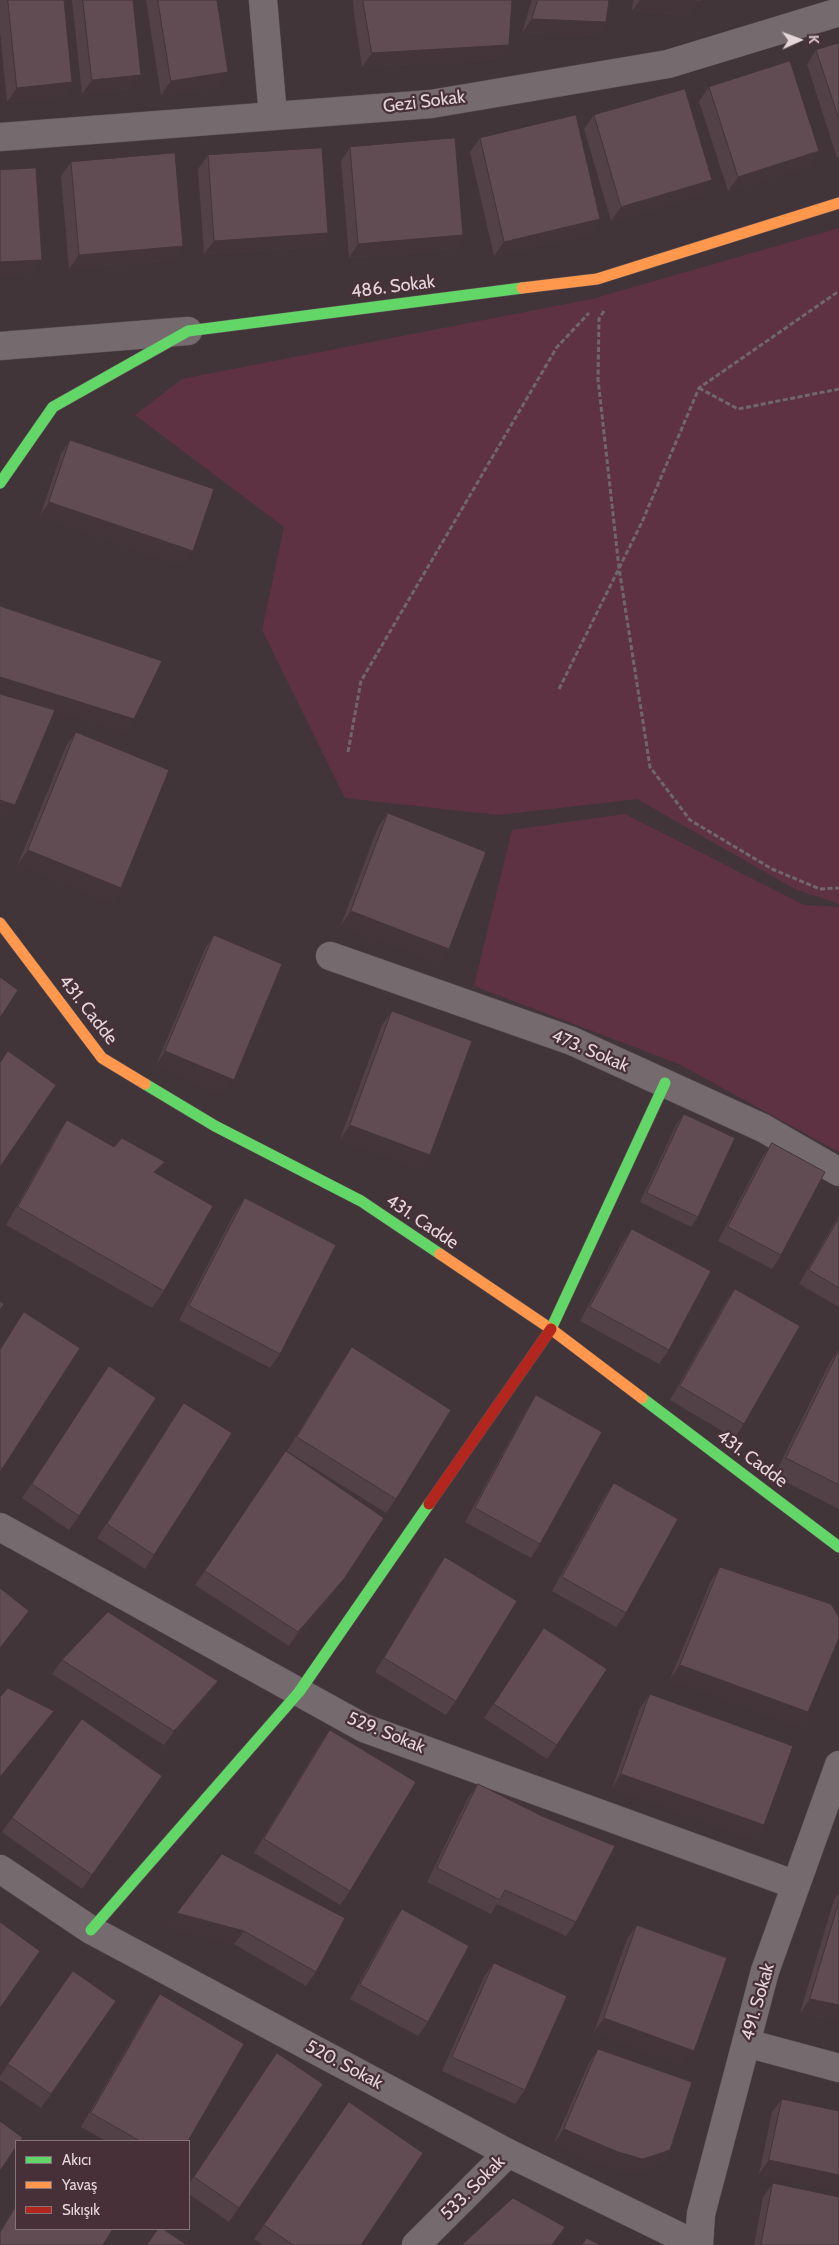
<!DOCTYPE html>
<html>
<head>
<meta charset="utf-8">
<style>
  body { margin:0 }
  #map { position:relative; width:839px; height:2245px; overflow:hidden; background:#423539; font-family:Cabin,sans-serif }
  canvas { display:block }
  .legend { position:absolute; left:15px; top:2140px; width:175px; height:90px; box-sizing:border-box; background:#473038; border:1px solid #867279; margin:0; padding:6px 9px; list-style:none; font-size:15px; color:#e5d6da }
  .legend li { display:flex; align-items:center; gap:10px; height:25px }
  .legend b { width:25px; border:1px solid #867279 }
  .north { position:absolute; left:774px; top:15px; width:50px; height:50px; -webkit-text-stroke:4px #473038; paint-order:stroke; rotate:88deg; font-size:14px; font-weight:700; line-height:20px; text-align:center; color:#e5d6da }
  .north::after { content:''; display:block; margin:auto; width:18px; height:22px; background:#e5d6da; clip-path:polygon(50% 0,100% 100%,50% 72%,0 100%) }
</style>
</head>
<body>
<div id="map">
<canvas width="839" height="2245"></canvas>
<ul class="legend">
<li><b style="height:6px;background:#63d668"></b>Akıcı</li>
<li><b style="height:6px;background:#ff974d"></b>Yavaş</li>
<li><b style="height:6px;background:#b3261e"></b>Sıkışık</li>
</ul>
<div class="north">K</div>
</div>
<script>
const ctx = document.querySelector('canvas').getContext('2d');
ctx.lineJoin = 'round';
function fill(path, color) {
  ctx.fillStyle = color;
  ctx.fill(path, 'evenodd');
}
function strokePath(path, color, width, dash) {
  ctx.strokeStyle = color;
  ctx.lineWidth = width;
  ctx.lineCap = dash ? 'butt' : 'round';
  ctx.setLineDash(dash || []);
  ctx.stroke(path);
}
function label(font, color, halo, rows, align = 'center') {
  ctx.font = font + ' Cabin,sans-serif';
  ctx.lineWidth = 4.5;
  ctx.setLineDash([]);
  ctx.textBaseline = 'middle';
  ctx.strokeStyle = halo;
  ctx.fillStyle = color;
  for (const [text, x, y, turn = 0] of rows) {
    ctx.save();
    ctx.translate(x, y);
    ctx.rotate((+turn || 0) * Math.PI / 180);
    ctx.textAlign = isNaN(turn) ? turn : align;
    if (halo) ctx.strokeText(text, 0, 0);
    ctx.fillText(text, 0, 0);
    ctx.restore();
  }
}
fill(new Path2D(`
  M839 228V904L795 889 637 799 498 815 345 798 262 630 284 527 135 415 182 379 592 299Z
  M625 814 804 905 839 907V1152L679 1064 474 986 512 830Z`), '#5f3243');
const street = new Path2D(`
  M263 0 273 116
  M0 137 431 104 668 64 839 12
  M0 346 188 331
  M330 956 572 1041 763 1128 839 1172
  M0 1527 364 1728 796 1885
  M0 1869 91 1930 508 2153 697 2245
  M746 2043 839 2068
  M416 2245 508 2153
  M699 2245 701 2214 765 1971 839 1765`);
const fast = new Path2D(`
  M0 483 53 407 188 331 522 288
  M145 1084 215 1126 361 1201 440 1254
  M551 1329 665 1083
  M642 1398 839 1547
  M91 1930 299 1692 429 1504`);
const slow = new Path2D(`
  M522 288 597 279 839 203
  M0 923 102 1058 145 1084
  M440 1254 551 1329 642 1398`);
const jam = new Path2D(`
  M429 1504 551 1329`);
strokePath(street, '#5e5256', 29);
strokePath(fast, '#5e5256', 12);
strokePath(slow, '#5e5256', 12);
strokePath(jam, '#5e5256', 12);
strokePath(new Path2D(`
  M604 311 599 319 598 379 619 568 650 767 690 820 772 869 820 889 839 888
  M699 388 738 409 839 389
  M559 689 642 522 699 388 839 291
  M348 752 361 681 557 347 589 313`), '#70676a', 3, [5, 2.5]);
strokePath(street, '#756b6e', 28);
strokePath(fast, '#63d668', 11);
strokePath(slow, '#ff974d', 11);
strokePath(jam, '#b3261e', 11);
fill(new Path2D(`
  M0 0H64L72 82 62 96 7 102 0 31Z
  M72 0H133L131 89 82 94Z
  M146 0H217L218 86 161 95Z
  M353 0H512L499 59 362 67 354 14Z
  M532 0H609L606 22 597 36 522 33Z
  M633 0H701L691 15 632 11Z
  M839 43V157L837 158 807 64 816 50Z
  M709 87 819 151 809 165 728 191 699 101Z
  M594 115 702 194 611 221 584 129Z
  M480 138 600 219 591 233 494 256 470 152Z
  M350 147 463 235 453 249 349 258 341 161Z
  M208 155 328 233 318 247 204 254 198 169Z
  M71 162 183 246 174 260 69 269 61 176Z
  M70 440 183 565 40 516 61 454Z
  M76 732 121 888 111 902 18 864 66 746Z
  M388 813 449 949 439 962 341 925 378 827Z
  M214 935 224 1094 156 1065 205 949Z
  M392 1011 420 1169 340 1139 382 1025Z
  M684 1114 698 1217 691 1227 640 1202 677 1123Z
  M67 1120 157 1173 164 1291 152 1308 6 1225 55 1138Z
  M772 1143 781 1255 772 1269 718 1241 762 1157Z
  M245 1198 280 1354 270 1368 179 1320 235 1212Z
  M839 1215V1307L799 1284Z
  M632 1229 669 1350 659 1364 580 1321 622 1243Z
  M735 1289 744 1424 734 1438 670 1400 725 1303Z
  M24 1312 80 1348 0 1472V1349Z
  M352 1347 396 1499 386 1513 287 1451 342 1361Z
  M839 1349V1509L774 1476 829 1364Z
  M109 1366 79 1516 69 1530 22 1498Z
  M536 1395 540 1544 531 1558 465 1522 527 1409Z
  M184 1403 154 1555 145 1569 97 1538 174 1417Z
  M276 1465 334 1593 289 1646 195 1585Z
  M614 1483 626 1613 616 1627 552 1591 604 1497Z
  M445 1557 456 1701 446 1715 375 1672 435 1571Z
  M720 1567 808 1712 799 1726 670 1679 711 1581Z
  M544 1628 557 1745 547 1759 484 1718Z
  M62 1660 218 1681 208 1695 164 1745 52 1674Z
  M650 1694 764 1825 755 1839 612 1788 640 1708Z
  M82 1719 162 1776 82 1889 2 1832Z
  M330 1730 350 1891 340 1905 254 1853 320 1744Z
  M478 1784 576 1922 566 1936 497 1904 491 1914 427 1882 468 1798Z
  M222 1854 316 1972 306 1986 234 1944 167 1927Z
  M839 1893V2021L800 2013 834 1900Z
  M402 1909 428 2022 418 2036 350 1999 392 1923Z
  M637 1925 684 2065 594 2032 627 1939Z
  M494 1963 525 2090 515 2104 442 2071 484 1977Z
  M73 1971 116 2001 41 2108 0 2080V2076Z
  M160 1994 188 2141H106L81 2127 150 2008Z
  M598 2049 670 2150 660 2164 633 2173 608 2166 554 2143 589 2063Z
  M268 2067 323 2084 229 2222 189 2194V2184Z
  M782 2099 839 2111V2191L759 2174 772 2112Z
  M349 2102 361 2245H263L254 2239Z
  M773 2183 839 2245H754L763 2197Z
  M16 2204V2229L0 2245V2231Z`), '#534148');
fill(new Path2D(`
  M640 0H685L701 1 691 15 632 11Z
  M532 19 606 22 597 36 522 33Z
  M509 45 499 59 362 67 372 53Z
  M228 72 218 86 161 95 171 81Z
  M141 75 131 89 82 94 92 80Z
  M72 82 62 96 7 102 17 88Z
  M819 151 809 165 728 191 738 177Z
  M712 180 702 194 611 221 621 207Z
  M600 219 591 233 494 256 504 242Z
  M328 233 318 247 204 254 214 241Z
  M463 235 453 249 349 258 358 244Z
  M183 246 174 260 69 269 79 255Z
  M42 260 32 274 0 276V262Z
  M49 502 193 551 183 565 40 516Z
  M0 677 134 719 125 733 0 694Z
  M0 800 15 805 5 819 0 817Z
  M28 850 121 888 111 902 18 864Z
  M351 911 449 949 439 962 341 925Z
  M165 1051 234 1080 224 1094 156 1065Z
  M350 1125 430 1155 420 1169 340 1139Z
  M165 1162 153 1180 154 1172Z
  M344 1579 334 1593 289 1646 298 1632Z
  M29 1611 19 1625 0 1649V1648Z
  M680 1665 808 1712 799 1726 670 1679Z
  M218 1681 208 1695 164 1745 174 1731Z
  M54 1711 47 1721 0 1778V1777Z
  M621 1774 764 1825 755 1839 612 1788Z
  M177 1913 244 1931 234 1944 167 1927Z
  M810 1999 839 2005V2021L800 2013Z
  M604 2018 694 2051 684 2065 594 2032Z
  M564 2129 670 2150 660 2164 633 2173 608 2166 554 2143Z
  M769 2160 839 2175V2191L759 2174Z`), '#44353b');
const building = new Path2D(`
  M8 0H64L72 82 17 88Z
  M83 0H133L141 75 92 80Z
  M158 0H217L228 72 171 81Z
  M363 0H512L509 45 372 53Z
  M538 0H609L606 22 532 19Z
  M685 0H701V1Z
  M839 43V119L816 50Z
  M790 61 819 151 738 177 709 87Z
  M685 89 712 180 621 207 594 115Z
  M576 115 600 219 504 242 480 138Z
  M455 138 463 235 358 244 350 147Z
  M322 148 328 233 214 241 208 155Z
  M175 153 183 246 79 255 71 162Z
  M36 168 42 260 0 262V170Z
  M70 440 214 489 193 551 49 502Z
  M0 606 162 661 134 719 0 677Z
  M0 694 55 710 15 805 0 800Z
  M76 732 169 770 121 888 28 850Z
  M388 813 486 852 449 949 351 911Z
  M214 935 282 964 234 1080 165 1051Z
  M0 977 18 990 0 1018Z
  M392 1011 472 1041 430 1155 350 1125Z
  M8 1051 56 1085 0 1167V1063Z
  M684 1114 735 1138 698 1217 647 1193Z
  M67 1120 114 1147 122 1138 165 1162 154 1172 213 1206 164 1291 18 1207Z
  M772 1143 825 1172 781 1255 728 1227Z
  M245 1198 336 1245 280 1354 189 1306Z
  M839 1218V1288L809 1270Z
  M632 1229 711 1271 669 1350 590 1307Z
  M735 1289 800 1326 744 1424 680 1386Z
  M0 1301 4 1304 0 1310Z
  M24 1312 80 1348 2 1469 0 1467V1350Z
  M352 1347 451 1410 396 1499 297 1437Z
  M839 1350V1485L786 1458Z
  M109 1366 156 1398 79 1516 32 1484Z
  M536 1395 602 1432 540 1544 475 1508Z
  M184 1403 232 1433 154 1555 107 1524Z
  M286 1451 384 1518 344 1579 298 1632 205 1571Z
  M614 1483 678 1519 626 1613 562 1577Z
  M445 1557 517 1601 456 1701 384 1658Z
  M720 1567 831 1604 839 1617V1638L808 1712 680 1665Z
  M0 1588 29 1611 0 1648Z
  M108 1612 218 1681 174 1731 62 1660Z
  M544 1628 607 1669 557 1745 494 1704Z
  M8 1688 54 1711 0 1777V1697Z
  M650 1694 793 1746 764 1825 621 1774Z
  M82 1719 162 1776 92 1875 12 1818Z
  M330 1730 416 1782 350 1891 264 1839Z
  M478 1784 542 1816 615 1846 576 1922 505 1890 500 1900 437 1868Z
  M222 1854 345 1918 316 1972 244 1931 177 1913Z
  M839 1902V2005L810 1999Z
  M402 1909 469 1946 428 2022 360 1985Z
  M0 1922 40 1951 0 2008Z
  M637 1925 727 1958 694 2051 604 2018Z
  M494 1963 567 1996 525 2090 452 2057Z
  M73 1971 116 2001 51 2094 8 2064Z
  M160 1994 244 2044 188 2141H140L91 2113Z
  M598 2049 692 2082 670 2150 643 2159 618 2152 564 2129Z
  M277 2053 323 2084 239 2208 194 2177Z
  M782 2099 839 2111V2175L769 2160Z
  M349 2102 423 2153 361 2245H293L264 2225Z
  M0 2121 23 2138 20 2141H16V2147L0 2171Z
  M773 2183 839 2197V2245H761Z
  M513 2198 565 2227 552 2245H462Z
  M16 2206V2229H113L103 2245H0V2233Z
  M158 2229H163L187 2245H147Z
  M587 2238 600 2245H582Z`);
fill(building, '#614c54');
strokePath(building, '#44353b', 1);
label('18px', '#e5d6da', '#473038', [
  ["Gezi Sokak",424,102,-7],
  ["486. Sokak",393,287,-7],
  ["431. Cadde",88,1010,52],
  ["473. Sokak",590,1051,23],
  ["431. Cadde",422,1222,34],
  ["431. Cadde",752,1459,37],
  ["529. Sokak",386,1733,22],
  ["491. Sokak",758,2002,-74],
  ["520. Sokak",344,2065,28],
  ["533. Sokak",473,2188,-45]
]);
</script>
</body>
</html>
